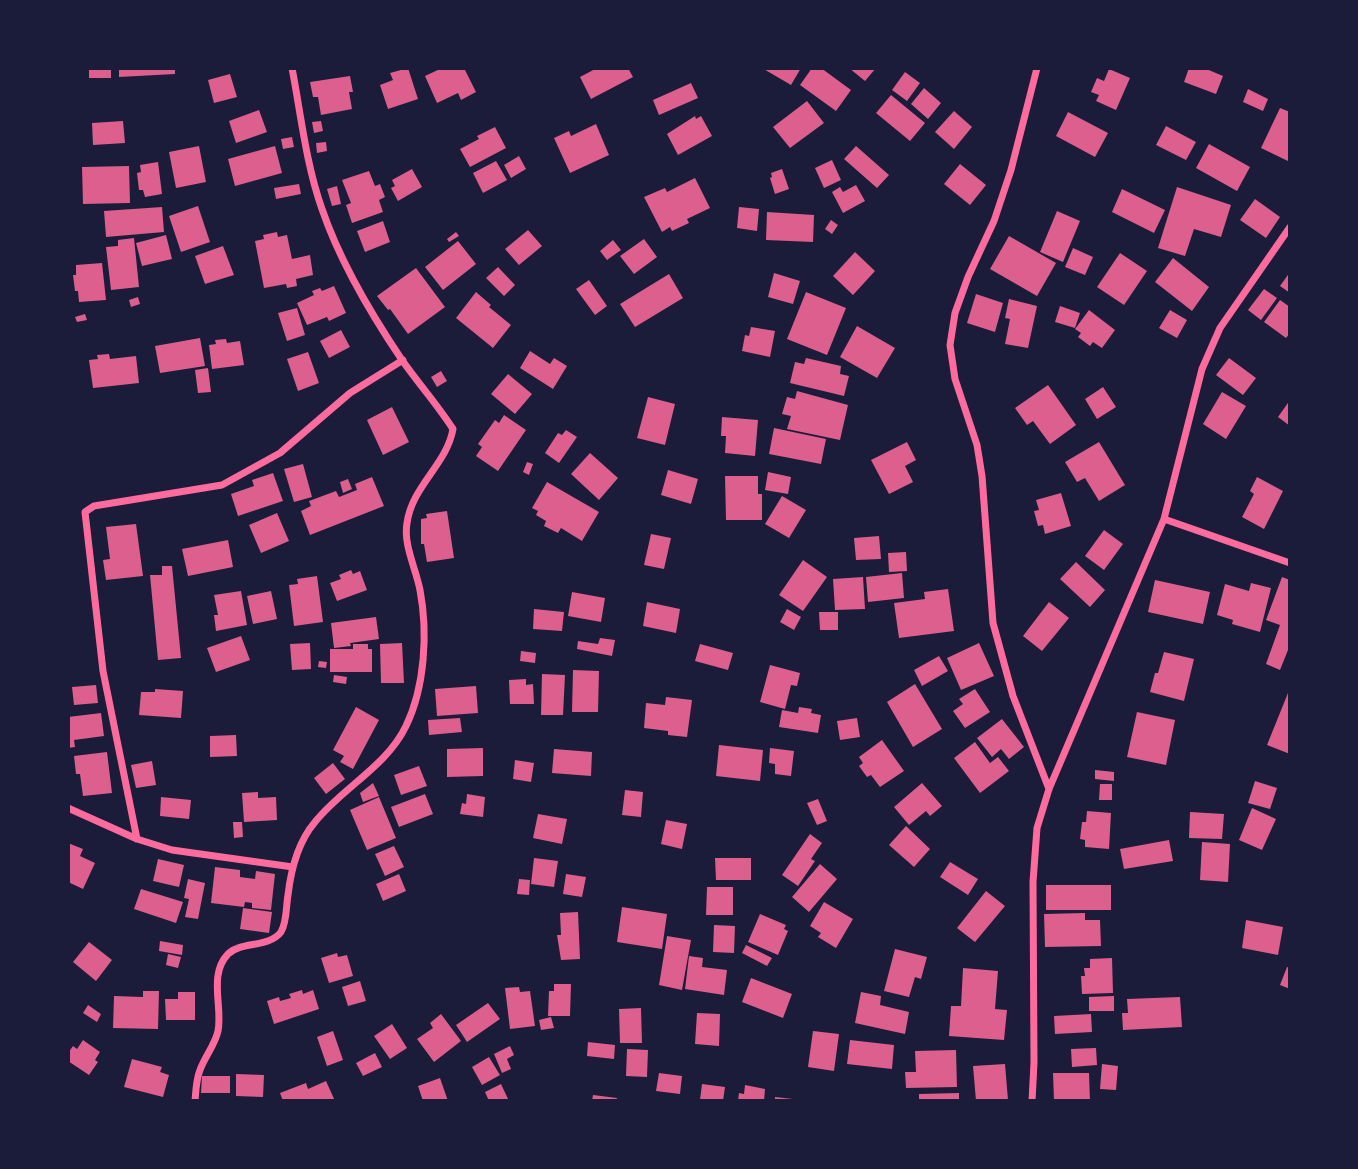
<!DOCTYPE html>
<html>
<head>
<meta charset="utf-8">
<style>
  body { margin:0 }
  #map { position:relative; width:1358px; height:1169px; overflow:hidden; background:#1b1b3a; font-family:Karla,sans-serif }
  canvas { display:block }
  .frame { position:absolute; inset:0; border:70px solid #1b1b3a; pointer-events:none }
</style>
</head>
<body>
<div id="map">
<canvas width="1358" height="1169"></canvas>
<div class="frame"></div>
</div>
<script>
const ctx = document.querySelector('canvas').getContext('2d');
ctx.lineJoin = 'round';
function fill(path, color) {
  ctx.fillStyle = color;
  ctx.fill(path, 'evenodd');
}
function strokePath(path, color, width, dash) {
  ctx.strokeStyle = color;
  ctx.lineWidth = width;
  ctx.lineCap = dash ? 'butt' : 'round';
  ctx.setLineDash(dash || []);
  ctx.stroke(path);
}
fill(new Path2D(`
  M89 68H111V78H89Z
  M119 68H175V74L119 77Z
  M408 68 418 99 388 109 380 85 393 80 390 73Z
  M442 68H464L476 92 461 100 458 93 437 103 425 76Z
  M597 68H628L633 77 591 99 580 77Z
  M762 68H801L791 85Z
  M812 68H821L851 90 836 111 800 85Z
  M849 68H876L865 81Z
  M1189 68H1204L1223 76 1216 94 1184 82Z
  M1109 69 1130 78 1116 110 1096 101 1099 95 1091 92 1097 78 1104 81Z
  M905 72 920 83 907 101 892 90Z
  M230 74 237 97 214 103 208 80Z
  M350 76 353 92H349L352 109 321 115 318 97H313L310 82Z
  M691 83 698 98 659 115 653 100Z
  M924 88 941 103 928 119 911 104Z
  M1248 89 1268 99 1263 111 1243 102Z
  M891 95 925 123 910 141 876 113Z
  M807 101 824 123 790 148 773 127Z
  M1280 108 1290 112V162L1261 148Z
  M259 110 267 132 236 143 229 121Z
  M954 111 972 127 954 149 935 132Z
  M1068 112 1108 133 1095 157 1056 136Z
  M695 116 696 119 701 116 712 136 678 155 667 134Z
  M123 121 125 143 93 145 92 123Z
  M321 121 323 131 314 133 312 122Z
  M596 124 609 155 570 173 554 138 569 131 571 136Z
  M1166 126 1196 142 1186 160 1156 145Z
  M495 127 506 148 470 167 460 149 479 139 477 136Z
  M292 137 294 147 283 149 281 139Z
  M326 142 327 151 317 153 316 143Z
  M1209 144 1250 167 1237 191 1196 168Z
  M199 146 206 182 176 188 169 152Z
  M275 146 282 173 235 186 228 159Z
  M856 146 889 175 877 188 844 159Z
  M519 156 526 169 511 178 504 165Z
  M832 160 841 180 824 188 815 168Z
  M496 161 507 180 483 193 473 173Z
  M158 162 162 194 145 197 143 190H139L137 173 141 172 140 165Z
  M960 164 986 185 970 205 944 184Z
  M129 166 130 203 83 204 82 167Z
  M412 169 422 187 398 201 391 188 395 186 392 180Z
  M782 169 789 189 775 194 770 178 772 177 771 173Z
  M369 171 375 186 380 184 385 197 379 200 383 212 352 223 346 205 351 203 342 180Z
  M695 178 710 208 687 219 689 223 672 231 670 227 662 232 644 197 665 188 667 192Z
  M299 184 301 194 276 199 274 188Z
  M856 185 865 201 843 213 832 192 840 187 843 192Z
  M337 186 341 204 332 206 327 189Z
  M1177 187 1231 205 1221 237 1194 229 1185 256 1158 248Z
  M1122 189 1165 210 1154 233 1112 212Z
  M1255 199 1280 217 1266 238 1240 220Z
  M198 206 210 242 181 252 169 216Z
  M162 207 164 232 106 237 104 211Z
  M739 207 759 209 757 231 737 228Z
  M1057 211 1080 221 1063 262 1040 252Z
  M767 212 814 215 813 242 766 240Z
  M831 220 838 225 832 234 825 229Z
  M383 221 390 242 365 252 357 231Z
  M528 230 542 246 519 265 505 249Z
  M277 232 278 237 287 235 292 259 310 255 313 275 296 279 297 286 287 288 286 284 264 288 255 241 264 239 263 235Z
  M456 232 459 236 449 242 447 239Z
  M166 235 172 259 142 266 136 243Z
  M1009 236 1056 263 1037 296 990 269Z
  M134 238 139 287 111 290 106 247 118 246V240Z
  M644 239 657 257 634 274 620 256Z
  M613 240 621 250 607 260 600 251Z
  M458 241 476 264 443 290 425 267Z
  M223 246 234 275 205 284 195 256Z
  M1073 248 1093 257 1085 275 1065 267Z
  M855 252 875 271 853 295 833 276Z
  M1120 253 1147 271 1124 305 1097 287Z
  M1173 258 1209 287 1192 311 1155 282Z
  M102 263 106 300 79 302 78 291H75L73 275H76V265Z
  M498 267 515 285 504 296 486 278Z
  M416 268 445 307 408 334 390 309 388 310 377 296Z
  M1290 272V293L1280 286Z
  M774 273 800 281 793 304 768 297Z
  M669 274 683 298 635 327 620 304Z
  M589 280 607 306 595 315 576 289Z
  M334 286 346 313 329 321 327 317 307 325 297 303 314 295 312 291 320 288 322 291Z
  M1264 289 1277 298 1261 320 1248 310Z
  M476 292 491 305 489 307 511 325 493 348 456 318Z
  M806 292 846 308 827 355 787 339Z
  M976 294 1003 303 995 332 967 323Z
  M138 297 140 304 131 307 129 300Z
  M1009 299 1037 306 1028 348 1005 344 1010 319 1005 318Z
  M1280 300 1290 307V333L1286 338 1264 322Z
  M1060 306 1080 313 1075 328 1055 322Z
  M297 308 305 335 287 341 278 313Z
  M1089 310 1115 330 1102 348 1093 342 1090 346 1078 337 1081 333 1075 329Z
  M1170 310 1187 320 1177 338 1159 328Z
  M85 314 87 320 77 322 75 317Z
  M857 326 895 348 877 378 840 357Z
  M751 327 775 331 770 357 742 351 745 335 749 336Z
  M341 330 350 347 329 358 320 341Z
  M200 338 205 366 160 373 155 346Z
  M226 339 227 343 240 341 244 365 212 369 209 345 216 344 215 340Z
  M530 351 550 364 554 358 567 366 553 389 520 368Z
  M308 352 319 383 298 391 287 359Z
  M109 354 110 359 136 356 139 383 93 388 89 360 98 359 97 355Z
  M806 358 841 366 840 374 849 376 844 396 790 383 795 362 804 364Z
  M1229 358 1256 378 1243 395 1216 375Z
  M208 368 211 392 198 393 195 370Z
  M441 371 447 381 437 387 431 377Z
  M508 374 532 394 515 414 491 394Z
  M1048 385 1076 425 1050 444 1033 421 1027 425 1015 408Z
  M1103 387 1116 407 1097 419 1085 399Z
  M797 391 848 405 840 440 787 429 791 416 782 414 787 397 795 399Z
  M1222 392 1246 406 1226 439 1203 424Z
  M648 397 675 404 665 445 637 438Z
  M1290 400V426L1278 417Z
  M392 407 409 442 383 455 367 420Z
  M504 415 526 430 498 471 476 456 482 447 478 444 495 420 499 423Z
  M722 417 758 420 755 456 725 453 726 436H721Z
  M774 428 826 439 821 464 769 454Z
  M566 430 577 437 559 463 545 453 558 433 562 435Z
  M907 442 916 460 905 466 913 482 889 494 871 460Z
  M1099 442 1125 485 1099 501 1085 478 1077 482 1065 462Z
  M590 453 618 478 599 500 571 474Z
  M527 462 533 464 529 475 523 472Z
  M303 464 312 497 294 502 284 469Z
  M668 470 698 479 691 504 661 495Z
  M768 472 791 477 788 494 765 490Z
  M273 473 283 501 238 516 231 494 254 486 252 480Z
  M725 476H758V494H762V520H726Z
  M372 477 384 506 310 535 301 511 311 506 309 501 336 491 339 497 357 490 355 484Z
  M1257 477 1283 491 1264 529 1242 517 1254 494 1250 491Z
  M348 479 352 489 343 493 340 482Z
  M547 482 599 512 582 541 561 528 558 533 544 526 546 521 536 515 538 511 532 508Z
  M1061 493 1071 526 1045 534 1043 525 1038 526 1034 511 1039 510 1036 500Z
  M782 496 806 510 789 538 765 524Z
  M447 511 454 558 427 562 424 544H421V519L427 518 426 514Z
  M277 513 289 541 261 553 249 525Z
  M136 524 143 576 106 580 103 560 110 559 106 527Z
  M1104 530 1123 544 1104 570 1085 556Z
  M651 534 671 538 664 569 644 565Z
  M879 536 881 559 856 560 854 538Z
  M228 540 233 567 188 576 182 549Z
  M906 552 907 571 889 572 888 553Z
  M803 560 827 577 803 611 779 595Z
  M1076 562 1105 590 1090 607 1060 579Z
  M162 566H172L181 658 158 660 150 575H162Z
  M351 570 353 574 360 571 367 590 337 601 330 583 341 579 339 575Z
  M902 573 904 598 868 602 866 577Z
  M317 576 323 622 294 626 289 585 298 584 297 579Z
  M863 577 865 609 835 610 833 579Z
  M1282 577 1290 580V645L1280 670 1266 664 1280 625 1266 620Z
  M1155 580 1210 592 1203 624 1148 612Z
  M1251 583 1271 588 1260 632 1232 624 1233 620 1217 615 1225 584 1249 591Z
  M948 589 954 631 899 638 894 603 925 599 924 592Z
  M241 591 247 625 216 631 214 615H218L214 595Z
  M271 591 277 619 253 624 247 596Z
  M572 592 605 598 601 622 568 616Z
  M647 602 680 609 676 633 643 626Z
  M1049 602 1069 618 1042 651 1023 636Z
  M534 609 564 612 562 631 533 629Z
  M787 609 801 617 794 630 780 622Z
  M819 612H838V630H820Z
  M376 617 379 639 350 643 351 646 334 648 331 623Z
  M241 636 250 660 216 672 207 648Z
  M600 638 615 640 612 656 577 649 578 641 598 644Z
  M310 643 311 669 292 670 290 644Z
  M402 643 404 683H381L380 644Z
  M979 643 994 676 961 690 947 658Z
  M353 644H368V649H372V672H330V649H353Z
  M700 644 733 653 728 670 695 661Z
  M521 651 536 653 535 663 520 661Z
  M1164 652 1194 659 1184 701 1150 692 1155 673H1158Z
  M939 656 948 671 922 686 914 670Z
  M319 661 327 662 326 668 318 667Z
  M770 665 800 673 797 686 791 685 785 709 760 702Z
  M573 670 599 671 598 712H572Z
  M542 674 565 675 563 715H541Z
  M334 675 347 677 346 684 333 682Z
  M526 679V685L533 684 534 704H510L509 680Z
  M915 684 942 729 913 747 887 702Z
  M96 685 98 703 74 705 72 687Z
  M476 686 478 713 437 716 435 689Z
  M1290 688V754L1267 745Z
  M155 689 183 691 181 718 139 715 141 692H155Z
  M975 689 990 712 965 728 953 711 963 704 959 699Z
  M666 697 692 700 687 737 668 735V731L644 728 646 703 665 705Z
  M356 707 379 720 353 769 340 762 344 756 333 750Z
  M799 707 812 709 811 713 821 715 818 733 779 727 782 710 798 713Z
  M1137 712 1175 720 1166 765 1127 757Z
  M101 713 104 736 74 740 75 747 68 748V717Z
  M460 718 462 732 429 735 428 720Z
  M857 718 860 737 840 740 837 721Z
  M1002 719 1024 747 1009 759 1001 749 992 757 977 738Z
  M236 735 237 756 210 757V736Z
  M882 740 904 771 880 787 871 775 867 777 859 766 863 763 859 757Z
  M975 742 990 763 998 757 1009 771 980 793 954 758Z
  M719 745 763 750 760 781 716 776Z
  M483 748V776L447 777V749Z
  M770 748 794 751 791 776 775 774V764L769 763Z
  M554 749 592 752 591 776 552 773Z
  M107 752 112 793 83 796 80 774H76L74 756Z
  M515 760 534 763 531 782 513 779Z
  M152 761 156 785 136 788 131 765Z
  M333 763 345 779 326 794 314 778Z
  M419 766 427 786 401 795 394 775Z
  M1095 770 1114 772V781L1095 779Z
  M1255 781 1277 788 1270 809 1248 803Z
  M373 783 379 796 363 802 360 793Z
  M922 783 942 806 930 816 926 811 909 825 894 807Z
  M1100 784H1112V800H1099Z
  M625 790 643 792 641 817 622 815Z
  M258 792V798L276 797 277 820 244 822 242 793Z
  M425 794 433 814 399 827 391 807Z
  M467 794 485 797 483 817 460 814 462 803 466 804Z
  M161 797 191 800 189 819 160 816Z
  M379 797 396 838 367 850 350 810Z
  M818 799 827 821 817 825 807 803Z
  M1252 808 1276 819 1262 850 1239 840Z
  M1087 811 1111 813 1109 849 1085 847V840L1080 839 1082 822H1086Z
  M1190 812 1224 814 1222 839 1189 838Z
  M538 814 567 819 562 844 533 838Z
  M666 820 687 824 682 849 661 844Z
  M233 822H242L243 837 234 838Z
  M906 826 930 849 914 867 889 845Z
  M810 834 822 843 811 859 815 861 798 886 782 875Z
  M1169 840 1173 861 1124 869 1120 849Z
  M1202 842 1230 844 1228 882 1200 880Z
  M68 843 83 849 80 856 95 863 83 889 68 882Z
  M394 846 404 867 385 876 375 854Z
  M534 858 558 861 554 887 531 884Z
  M715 858H751V880H716Z
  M158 859 184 865 179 887 153 881Z
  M950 862 978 879 968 895 940 877Z
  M820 864 837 879 809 912 792 897Z
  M215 867 240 870V877L255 879 256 871 275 874 271 910 252 908V903L245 902 244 907 211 903Z
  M399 874 406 891 383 901 376 884Z
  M566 874 586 877 582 897 563 894Z
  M188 879 205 883 198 919 185 917 189 899 184 898Z
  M519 879 530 880 529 895 517 894Z
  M1046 885H1111V910H1046Z
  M707 887H733V915H706Z
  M141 889 183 902 176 923 134 909Z
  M986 891 1005 906 975 942 957 928Z
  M824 902 853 919 836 948 818 937 821 933 810 926Z
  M622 907 667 914 662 949 617 942Z
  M243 908 272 912 269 933 240 929Z
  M578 912 580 959 561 960 557 935H561L560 913Z
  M1085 913V920H1100L1101 946 1045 947 1044 914Z
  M760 914 786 925 784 929 788 931 778 955 748 942Z
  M1246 920 1283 927 1278 955 1242 948Z
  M714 925 735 926 734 953 713 952Z
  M667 936 691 940 682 990 659 985Z
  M160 941 183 945 182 955 159 951Z
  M89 942 112 960 96 981 73 962Z
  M746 945 772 958 767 966 742 953Z
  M895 949 927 957 921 979 915 977 909 997 884 991Z
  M337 953 338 957 347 955 353 976 329 983 321 958Z
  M168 954 181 957 178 968 166 965Z
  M689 956 703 958 702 967 727 970 724 995 685 989Z
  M1112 958 1113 993 1082 994 1081 976H1085L1084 968H1090V959Z
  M1287 967 1290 968V989L1280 985Z
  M963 968 998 971 995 1009 1007 1010 1004 1040 949 1036 951 1006H961Z
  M751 978 792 994 783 1018 742 1002Z
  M360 981 366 1001 348 1006 342 987Z
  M554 984H571L570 1016H548L549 991H554Z
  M519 987 520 992 530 991 535 1026 510 1029 505 988Z
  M302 990 303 994 313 990 319 1009 274 1024 267 1001 279 997 280 1001 291 998 289 994Z
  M143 991H159L158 1029 113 1028 114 996 143 997Z
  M178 992H195V1020H166L165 999H178Z
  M861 992 881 996 880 1005 909 1012 905 1034 855 1023Z
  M1114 996V1011H1089V997Z
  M1180 997 1182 1027 1123 1030 1122 1013H1128L1127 999Z
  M488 1003 500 1019 467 1042 456 1025Z
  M88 1005 101 1014 97 1022 83 1013Z
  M641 1008 642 1043H620L619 1009Z
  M697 1013 720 1014 719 1046 695 1044Z
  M441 1014 461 1041 434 1062 417 1039 433 1028 430 1023Z
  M1091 1014 1092 1032 1055 1034 1054 1016Z
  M551 1017 554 1028 541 1030 539 1020Z
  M392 1024 407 1048 390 1059 374 1036Z
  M333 1031 343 1060 327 1066 317 1037Z
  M813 1031 839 1034 834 1071 808 1067Z
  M83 1040 100 1052 95 1060 98 1062 89 1075 68 1061V1053L73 1046 77 1049Z
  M850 1040 894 1045 892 1069 847 1064Z
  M588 1042 615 1045 614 1059 587 1056Z
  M510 1046 514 1055 507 1059 511 1069 502 1073 494 1054Z
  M1096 1048 1097 1065 1072 1067 1071 1049Z
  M627 1049 648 1050 647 1077 626 1076Z
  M956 1050 957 1087 906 1088 905 1072H916L915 1051Z
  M375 1053 382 1067 363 1076 356 1063Z
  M489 1057 500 1075 482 1085 472 1067Z
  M132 1059 162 1067 160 1072 169 1075 163 1097 124 1087Z
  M1005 1064 1008 1100 976 1101 973 1066Z
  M1102 1064 1118 1066 1116 1090 1100 1089Z
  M659 1073 682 1076 680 1094 656 1091Z
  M1053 1073H1089L1090 1101H1054Z
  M236 1074 264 1075 263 1097 236 1096Z
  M202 1076H230V1093H201Z
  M440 1078 448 1101H423L418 1086Z
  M326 1081 335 1101H283L280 1093 306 1083 308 1089Z
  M501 1084 509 1101H489L485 1092Z
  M702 1084 725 1087 723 1101 700 1100Z
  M745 1085 765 1089 764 1101H738L739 1093 744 1094Z
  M959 1093V1101H919V1094Z
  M593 1095 617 1098 616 1101H592Z
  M775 1097 793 1099V1101H775Z`), '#dd5f8e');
strokePath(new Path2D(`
  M1037 68 1011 170 994 221 968 277 955 313 950 345 955 379 977 445 982 476 993 623 1013 696 1049 789
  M1164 519 1290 563
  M68 808 137 839 172 850 293 867
  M137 839 103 671 85 512 94 506 222 485 280 453 350 393 403 360
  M195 1101C196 1090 196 1080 200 1070 205 1056 215 1045 218 1031 223 1007 208 975 228 954 241 941 269 948 281 932 287 922 286 906 288 895 291 869 298 842 315 822 342 788 387 766 406 726 425 687 428 632 420 590 416 569 403 544 407 523 412 486 447 464 453 429 437 404 418 383 402 360 371 314 340 262 322 209 306 164 301 115 292 68
  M1032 1101 1034 1063 1033 882 1037 828 1049 789 1164 519 1202 369 1220 328 1290 227`), '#ff6b9d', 7);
</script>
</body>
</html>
